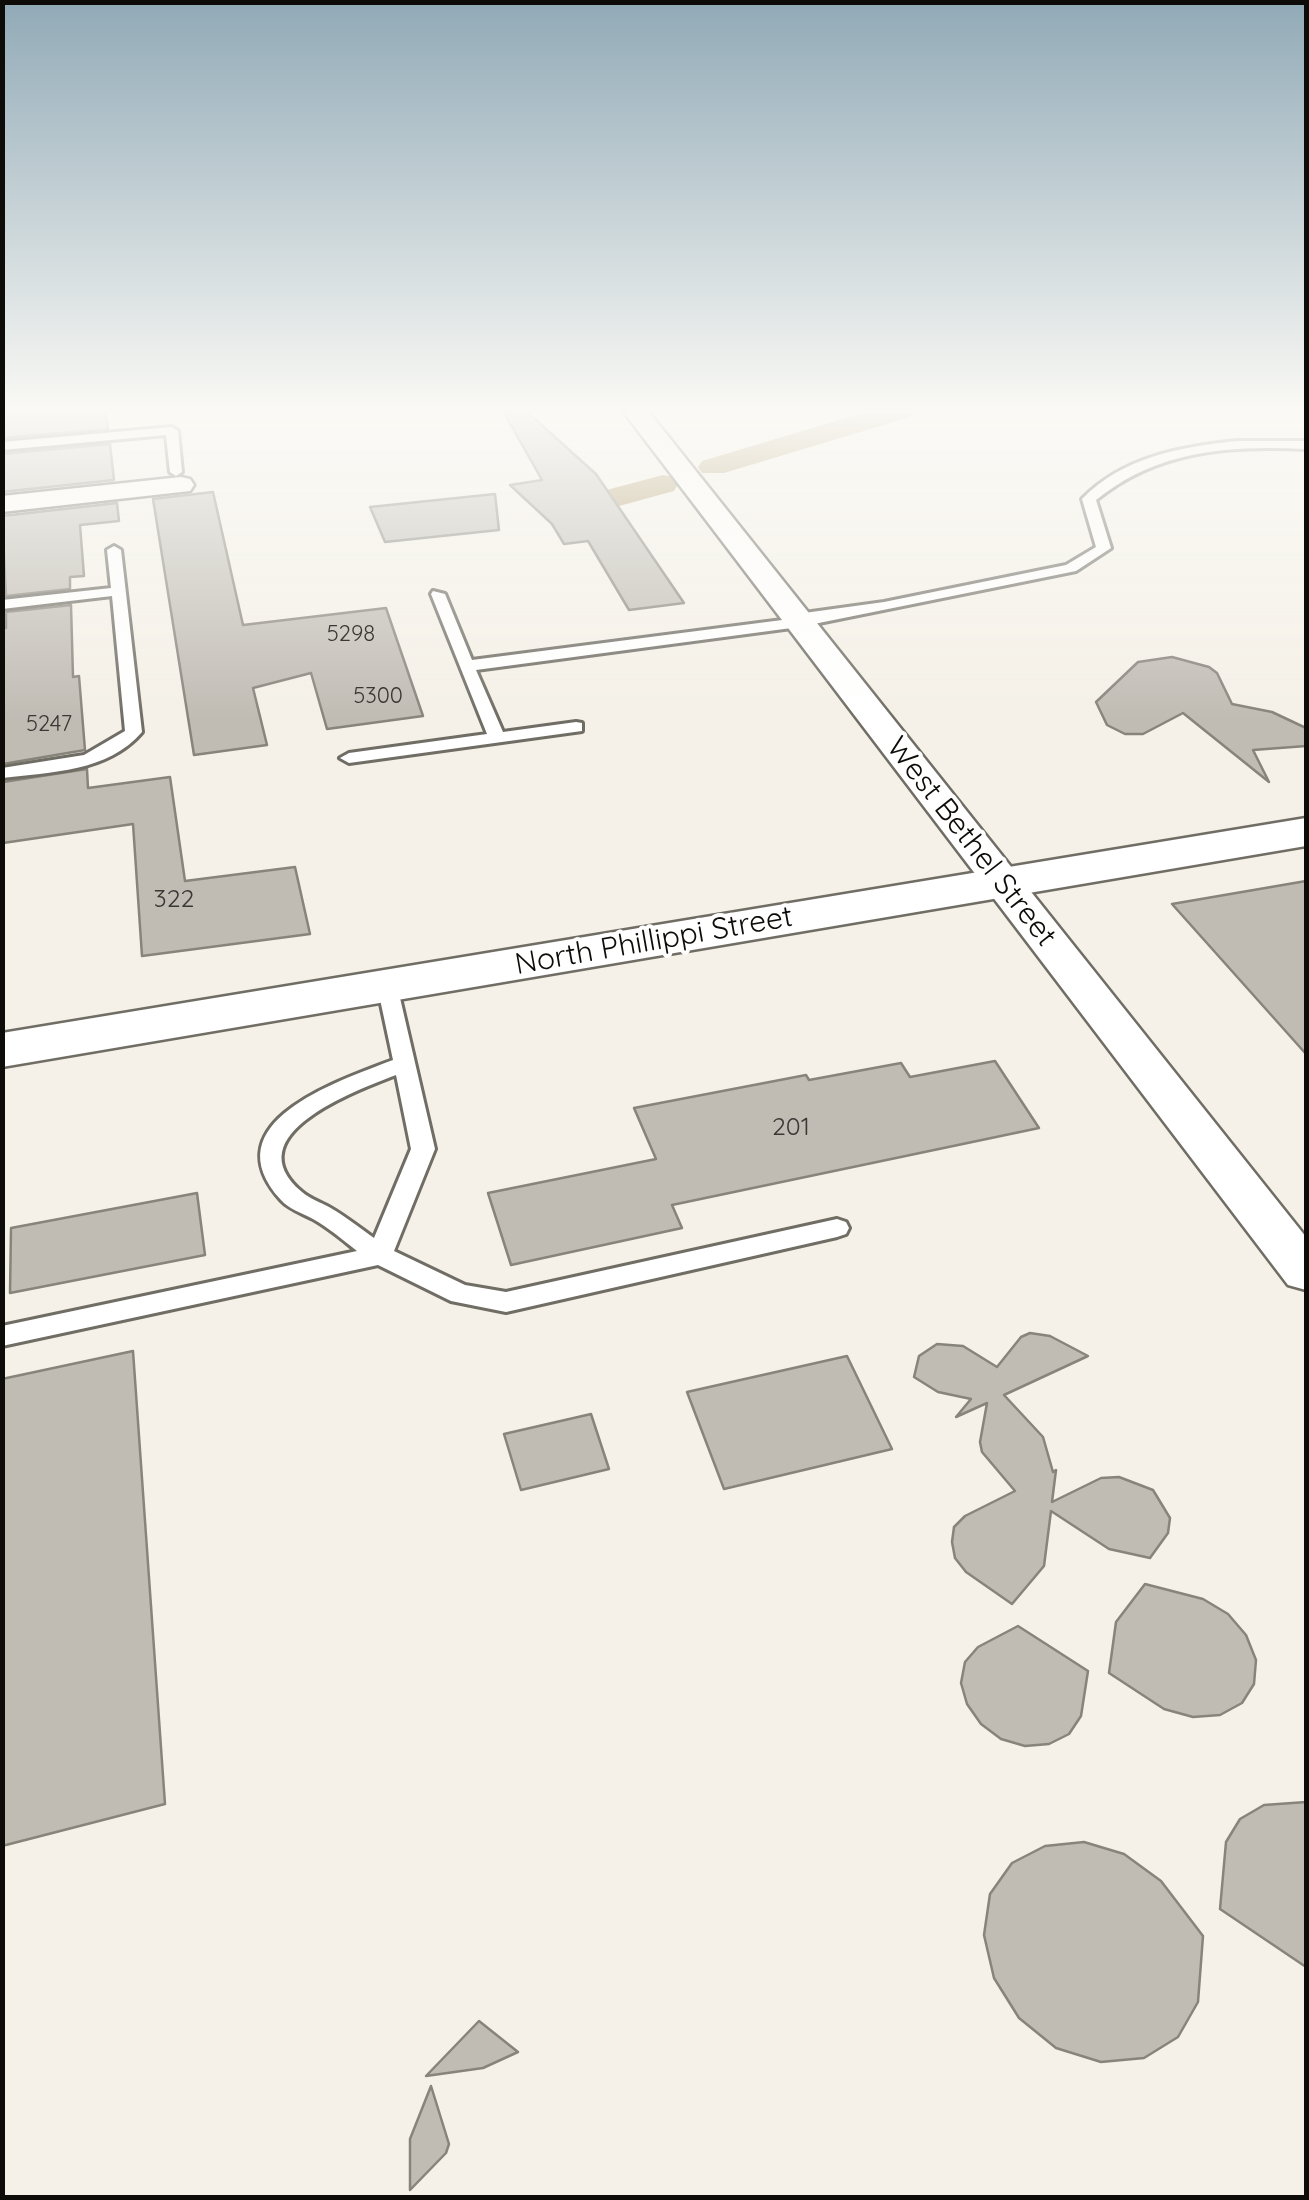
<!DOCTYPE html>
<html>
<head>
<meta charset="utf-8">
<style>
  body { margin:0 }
  #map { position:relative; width:1309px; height:2200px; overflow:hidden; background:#f5f1e8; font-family:Quicksand,sans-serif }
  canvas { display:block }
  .frame { position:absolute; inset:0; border:5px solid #0d0c09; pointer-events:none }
</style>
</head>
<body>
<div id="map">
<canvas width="1309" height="2200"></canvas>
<div class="frame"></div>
</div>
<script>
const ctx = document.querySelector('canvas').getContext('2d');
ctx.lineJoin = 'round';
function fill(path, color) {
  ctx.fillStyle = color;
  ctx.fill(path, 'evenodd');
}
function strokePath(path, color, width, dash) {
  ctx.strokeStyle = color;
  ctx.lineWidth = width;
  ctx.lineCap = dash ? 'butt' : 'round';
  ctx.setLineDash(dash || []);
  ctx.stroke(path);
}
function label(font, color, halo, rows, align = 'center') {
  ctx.font = font + ' Quicksand,sans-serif';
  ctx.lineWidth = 8;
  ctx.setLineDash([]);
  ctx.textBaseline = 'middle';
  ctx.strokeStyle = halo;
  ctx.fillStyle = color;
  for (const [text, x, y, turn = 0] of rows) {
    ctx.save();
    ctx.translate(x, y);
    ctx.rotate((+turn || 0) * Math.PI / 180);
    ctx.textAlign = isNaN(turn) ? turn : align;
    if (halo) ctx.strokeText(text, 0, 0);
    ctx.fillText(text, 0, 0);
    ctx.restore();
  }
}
fill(new Path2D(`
  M869 411H914L910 417 724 473H702L698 467 702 461Z
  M663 475 674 477 678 484 674 491 557 523 546 520 541 513 546 506Z`), '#b09b6d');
const building = new Path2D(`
  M2 411H105L108 429 2 438Z
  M503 411H526L596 474 684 603 629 610 588 541 564 544 552 524 510 485 542 480Z
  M110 444 114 480 2 492V454Z
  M213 492 243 625 386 608 423 716 327 729 311 673 253 688 267 745 194 755 153 499Z
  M495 494 499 530 385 542 370 507Z
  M117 503 119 521 80 525 84 576 70 577V589L6 596 2 516Z
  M71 605 73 677 79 676 85 750 3 764 2 628H6V612Z
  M1172 657 1209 667 1217 673 1232 704 1272 712 1306 728V746L1253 750 1269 782 1183 713 1143 734H1125L1107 725 1096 702 1138 662Z
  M87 769 88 788 170 777 185 881 295 867 310 934 142 956 133 824 3 843V782Z
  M1306 881V1054L1172 904Z
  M995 1061 1039 1128 672 1205 682 1228 511 1265 488 1193 656 1159 634 1108 806 1075 809 1080 901 1063 910 1077Z
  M197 1193 205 1255 10 1293 11 1228Z
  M1030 1333 1050 1336 1088 1356 1004 1395 1043 1437 1053 1472 1056 1470 1052 1502 1101 1478 1119 1477 1153 1490 1170 1518 1168 1533 1150 1558 1109 1549 1051 1511 1044 1566 1012 1604 966 1572 955 1558 952 1542 954 1527 965 1516 1015 1491 982 1452 980 1442 987 1403 956 1417 971 1399 938 1392 914 1377 919 1356 937 1344 963 1346 997 1367 1021 1337Z
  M133 1351 165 1804 2 1846V1379Z
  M847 1356 892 1449 724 1489 687 1392Z
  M591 1414 609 1469 521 1490 504 1434Z
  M1145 1584 1203 1599 1228 1614 1246 1635 1256 1660 1254 1684 1242 1703 1220 1715 1193 1717 1164 1709 1109 1673 1116 1622Z
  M1018 1626 1088 1671 1081 1716 1069 1734 1049 1744 1025 1746 1001 1739 981 1724 967 1704 961 1683 965 1662 978 1647Z
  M1306 1802V1967L1220 1909 1226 1842 1240 1819 1264 1805Z
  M1084 1842 1124 1854 1161 1881 1203 1936 1198 2002 1178 2037 1144 2058 1101 2062 1056 2048 1019 2018 994 1978 984 1935 990 1894 1012 1863 1045 1846Z
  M479 2021 518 2052 483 2068 426 2076Z
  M431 2086 449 2144 446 2153 410 2190V2139Z`);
fill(building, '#c0bcb4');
strokePath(building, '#87847c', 2.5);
const service = new Path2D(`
  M172 427 178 431 182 472 176 476 170 472 166 435 2 450V442Z
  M1236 441H1306V449C1230 445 1157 450 1096 500L1111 548 1076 571 799 627 476 670 503 732 576 722 582 723V731L349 763 340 758 349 753 487 734 431 594 433 591 445 594 472 660 790 619 797 614 884 602 1066 565 1096 547 1082 499C1123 457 1180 447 1236 441Z
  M114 546 121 550 142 732C108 772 51 772 2 778V768L84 755 125 731 112 596 2 609V600L111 588 107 550Z
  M387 979 397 985 435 1149 394 1251 465 1285 506 1292 837 1219 846 1222 849 1228 846 1234 837 1237 506 1312 451 1301 378 1265 2 1346V1326L357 1251C343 1240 329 1228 313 1219 302 1213 289 1209 281 1200 211 1123 336 1082 393 1060L377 985ZM396 1075 411 1149 374 1238C360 1228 345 1216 329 1207 320 1202 310 1199 302 1192 234 1135 355 1091 396 1075Z`);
const minor = new Path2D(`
  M623 411H648L1306 1237V1290L1288 1285Z
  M181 477 190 479 194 485 190 491 2 512V496Z`);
const tertiary = new Path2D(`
  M1306 818V846L2 1067V1033Z`);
strokePath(service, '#706d65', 6);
strokePath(minor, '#706d65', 5);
strokePath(tertiary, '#706d65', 5);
fill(service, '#fff');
fill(minor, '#fff');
fill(tertiary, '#fff');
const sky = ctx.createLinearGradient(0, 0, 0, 719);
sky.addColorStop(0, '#91aab7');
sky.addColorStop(0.57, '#faf9f5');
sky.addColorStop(1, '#faf9f500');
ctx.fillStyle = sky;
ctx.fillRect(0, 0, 1309, 719);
label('22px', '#3a3834', null, [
  ["5298",351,634],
  ["5300",378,696],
  ["5247",49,724]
]);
label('25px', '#3a3834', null, [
  ["322",174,899],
  ["201",791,1127]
]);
label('30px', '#0d0c09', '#fff', [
  ["West Bethel Street",971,842,52],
  ["North Phillippi Street",654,941,-10]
]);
</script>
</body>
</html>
